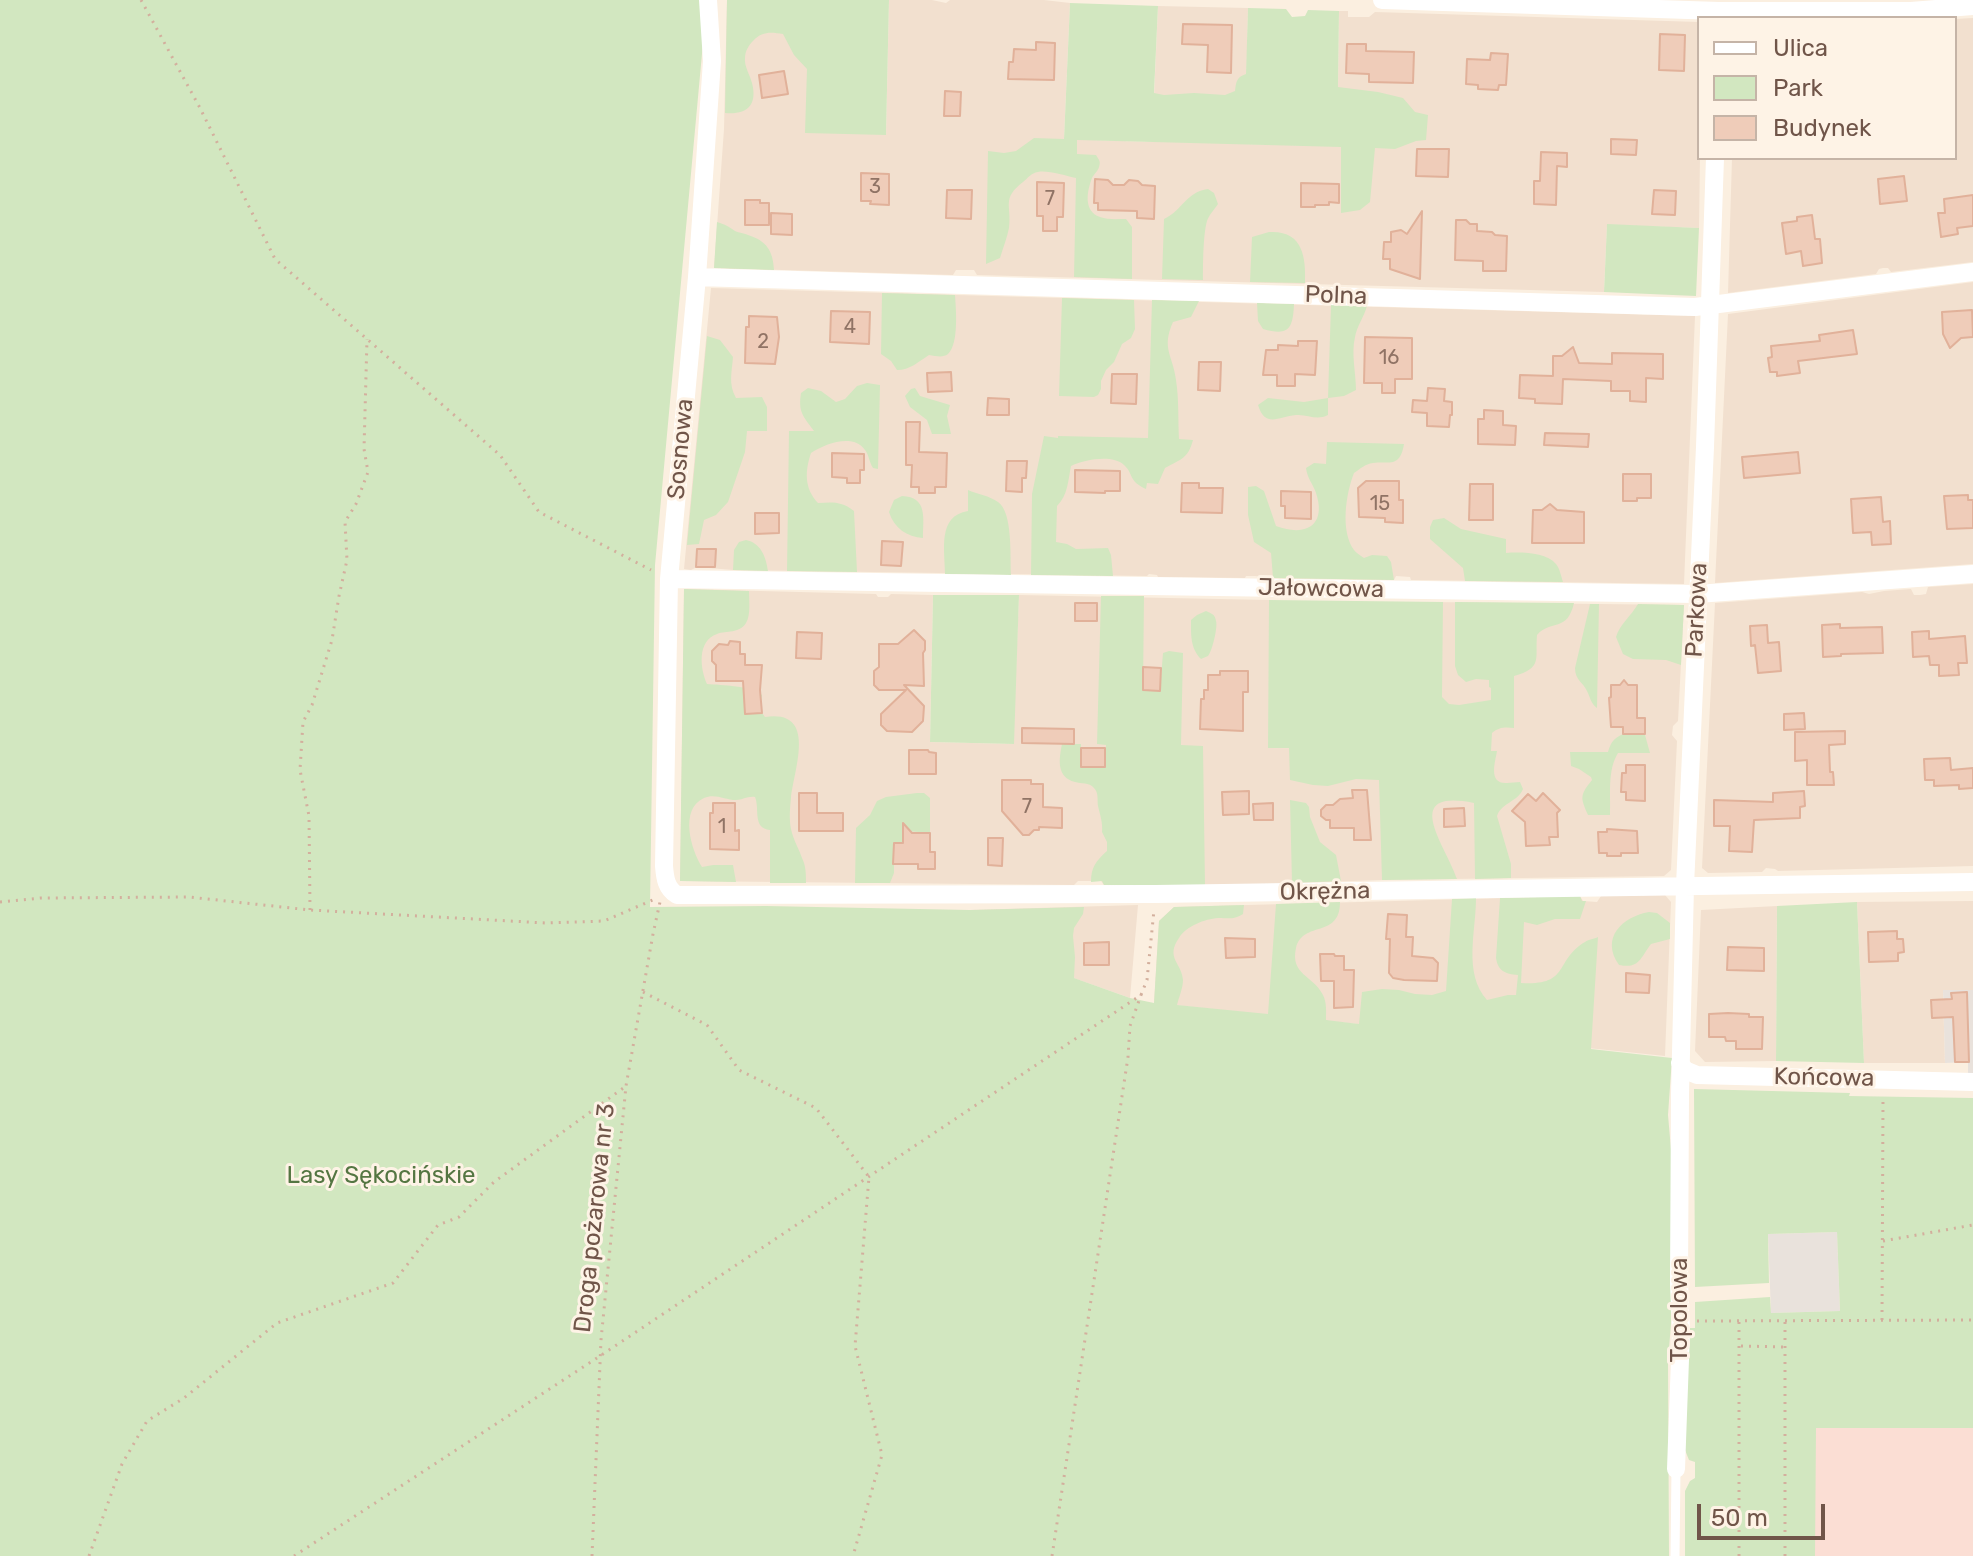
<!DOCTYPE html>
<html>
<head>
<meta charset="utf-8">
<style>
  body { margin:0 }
  #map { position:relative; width:1973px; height:1556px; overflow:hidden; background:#fbefe0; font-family:Rubik,sans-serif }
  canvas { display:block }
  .legend { position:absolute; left:1697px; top:16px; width:260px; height:144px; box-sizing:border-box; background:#fef3e6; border:2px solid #c5b4a7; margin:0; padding:10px 14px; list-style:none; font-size:24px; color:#705549 }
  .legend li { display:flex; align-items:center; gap:16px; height:40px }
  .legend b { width:40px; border:2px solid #c5b4a7 }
  .scale { position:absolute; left:1697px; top:1504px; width:128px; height:36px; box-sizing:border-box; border:4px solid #705549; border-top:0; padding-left:10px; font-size:24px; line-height:28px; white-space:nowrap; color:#705549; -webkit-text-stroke:6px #fef3e6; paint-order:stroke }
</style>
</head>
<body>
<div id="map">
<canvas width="1973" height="1556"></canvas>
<ul class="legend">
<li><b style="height:10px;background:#fff"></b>Ulica</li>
<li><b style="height:22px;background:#d2e7c0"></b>Park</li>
<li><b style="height:22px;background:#efccb9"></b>Budynek</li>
</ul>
<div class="scale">50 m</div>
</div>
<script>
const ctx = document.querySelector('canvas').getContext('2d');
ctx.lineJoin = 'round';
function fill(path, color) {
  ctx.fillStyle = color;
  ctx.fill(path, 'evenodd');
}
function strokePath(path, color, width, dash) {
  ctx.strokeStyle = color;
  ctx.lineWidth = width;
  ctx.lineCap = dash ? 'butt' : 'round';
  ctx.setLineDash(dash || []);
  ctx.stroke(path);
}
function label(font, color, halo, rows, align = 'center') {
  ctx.font = font + ' Rubik,sans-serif';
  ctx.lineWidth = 6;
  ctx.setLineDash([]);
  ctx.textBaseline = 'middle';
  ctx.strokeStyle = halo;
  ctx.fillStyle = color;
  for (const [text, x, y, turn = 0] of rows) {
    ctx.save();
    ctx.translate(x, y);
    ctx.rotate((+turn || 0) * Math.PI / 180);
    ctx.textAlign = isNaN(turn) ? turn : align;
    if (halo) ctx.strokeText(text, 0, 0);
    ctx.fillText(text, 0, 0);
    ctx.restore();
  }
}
fill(new Path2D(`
  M727 0H809L886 135 889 0H932L946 3 950 0H1044L1070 3 1064 139 1152 142 1158 6 1248 8 1245 144 1334 146 1338 87 1339 11H1348V17H1369L1375 12 1699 22 1700 158 1699 228 1607 225 1604 292 977 275 974 270H956L953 275 714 268 724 129Z
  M1973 18V262L1891 272 1888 268H1883L1879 269 1876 274 1728 293 1732 158H1955V19Z
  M1973 282V564L1715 583 1728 314Z
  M711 288 1695 316 1684 584 1415 580H1411L1410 577 1396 576 1394 580 1269 578 1255 576H1246L1245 578 1158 577 1157 575 1149 574 1147 576 733 570 697 567 691 570 684 569Z
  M1973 584V866L1778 871 1775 869 1766 868 1762 872 1708 873 1702 868 1715 603 1862 592 1869 594 1884 591 1911 589 1914 595H1920L1926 594 1928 587Z
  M684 589 876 594 878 597H888L891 594 933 595 930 742 1013 744 1019 595 1269 600V748L1430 749 1432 602 1684 605 1678 721 1673 726 1672 735 1677 741 1671 870 1664 876 1382 880 1205 886 1104 885 1101 881H1078L1074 885 680 881Z
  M1665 895 1671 902 1665 1056 1154 1003 1159 921 1174 907 1580 896 1583 901 1597 902 1601 896Z
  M1973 901V990L1943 991 1945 1063H1864L1857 902Z
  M1138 905 1130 998 1048 969 970 910Z
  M1777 906 1776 1061 1705 1062 1695 1051 1701 910Z`), '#f2e0cf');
fill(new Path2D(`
  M1815 1428H1973V1556H1815Z`), '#fbded4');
fill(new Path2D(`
  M1943 990H1973V1074H1968V1062L1945 1063Z
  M1837 1232 1840 1311 1771 1313 1768 1234Z`), '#e9e2dc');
fill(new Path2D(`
  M0 0H700L704 32 655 565 650 907 766 906 970 910 1084 907 1083 914 1074 928 1073 936 1075 957 1074 978 1130 998 1154 1003 1159 921 1174 907 1244 905 1243 914C1233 920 1229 918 1218 918 1205 919 1186 926 1179 938 1165 958 1182 963 1183 980 1183 988 1179 997 1177 1005L1268 1014 1276 904 1340 902C1340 939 1303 920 1296 948 1290 975 1313 975 1323 995 1327 1003 1326 1012 1326 1020L1359 1024 1362 992 1382 989 1399 990 1415 994 1432 995 1446 991 1452 899 1476 898C1476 932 1463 973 1487 1000L1508 995H1516L1518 975C1505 974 1498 971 1496 958L1500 898 1580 896 1582 901H1586L1580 919H1555L1537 925 1524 922 1521 983C1571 986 1554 960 1585 942 1589 939 1594 939 1598 937L1591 1049 1672 1058 1668 1115 1672 1161 1673 1299 1668 1361 1669 1556H0Z
  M727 0H889L886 135 805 133 807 69 794 55 783 34C771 32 762 31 753 41 749 45 745 51 745 58 744 66 750 75 752 83 758 106 746 115 725 113Z
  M1070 3 1158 6 1154 93 1164 95 1194 93 1225 95 1235 91C1236 81 1237 77 1246 74L1248 8 1286 9 1292 17 1305 16 1308 10 1339 11 1338 87 1378 92 1403 98 1415 112 1428 115 1426 140 1416 141 1395 149 1375 148 1370 202 1360 210 1341 213V147L1077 140V154L1096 155C1099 160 1101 161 1099 167 1098 171 1094 174 1092 178 1087 191 1083 211 1100 217 1108 220 1117 219 1126 219L1132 227V279L1074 277 1076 178C1066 176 1047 170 1038 172 1031 173 1028 178 1023 182 1001 199 1012 205 1009 228 1007 238 1003 248 1000 258L986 264 988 151 1004 153 1016 151 1034 138 1064 139Z
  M1208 189 1214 193 1218 204C1214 210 1209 215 1207 221 1203 235 1203 266 1203 280L1162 279 1164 219C1183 210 1186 192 1208 189Z
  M717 222C726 225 728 226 735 231 737 232 746 234 748 235 767 241 773 251 774 270L714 268Z
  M1607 224 1699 228 1696 296 1604 292Z
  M1269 232C1303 230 1306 257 1305 283L1250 282 1252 237Z
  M882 293 955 295C956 309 959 344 948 354 943 358 936 356 929 355 918 362 910 370 897 370L891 361 881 354Z
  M1062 298 1134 300 1135 329 1131 338 1122 344 1114 362 1106 370 1101 381V389L1098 395 1094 397 1059 396Z
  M1152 300 1199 301 1191 317 1173 322C1161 349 1173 355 1176 380 1179 399 1178 419 1179 439L1193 440C1188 459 1181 459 1165 468L1158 484 1147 483 1146 489C1128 481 1134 474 1124 465 1112 454 1084 460 1071 466 1068 481 1068 495 1057 506L1056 542 1067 544 1076 549 1108 548 1111 555 1113 576 1031 575 1032 494 1044 436 1058 438V436L1148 438Z
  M1257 303 1294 304C1293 330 1288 336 1263 329L1258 321Z
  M1331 305 1367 306C1364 317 1357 326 1355 337 1351 354 1356 373 1356 390L1344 396 1328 398V415C1316 421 1308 414 1296 415 1278 417 1265 428 1258 405L1268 398 1304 402 1328 398Z
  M707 336 720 340 733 357C732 372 728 384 736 398L762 397 767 407V431H747L745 452 728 502 716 515 704 520 699 544 687 545Z
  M867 383 880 385 878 469 873 468C869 462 869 455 865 450 853 433 825 444 811 453 805 471 804 488 818 503 832 502 842 501 854 511L857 572 787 571 789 431H814C803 416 798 412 801 393L808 388 821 391 836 402 845 399 857 386Z
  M915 388 920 396 950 405 947 416 951 434H932L927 420 910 407 905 396 911 389Z
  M1327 442 1404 444C1400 468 1390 461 1373 463 1365 464 1360 469 1354 473 1346 493 1340 531 1354 550 1356 553 1360 555 1364 558L1372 555 1387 556 1391 562 1394 580 1273 578 1271 553 1254 542 1248 515V487L1256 486 1264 491 1276 526C1305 537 1327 526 1316 493 1313 484 1307 478 1306 468L1314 463 1326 464Z
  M968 490C977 494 990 496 998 502 1013 512 1010 557 1011 575L945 574C945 550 937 516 968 511Z
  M902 496C928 497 923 518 923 538 907 537 894 528 889 512L894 500Z
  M1444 518 1461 529 1506 539V553C1521 552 1546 552 1556 564 1560 569 1561 576 1563 582L1465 581 1463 568 1430 539V527L1433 520Z
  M746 540C761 543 766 557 768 571L733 570 734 550 739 542Z
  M684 589 749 591C749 601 751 615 746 623 739 634 727 630 717 634 697 641 700 668 707 684 722 685 751 686 762 695L761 701 745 714 762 713 765 717C818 709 794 769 791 798 790 807 789 819 791 829 793 839 799 849 802 858 806 866 806 874 806 883H770V830C752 828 760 809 755 797 747 796 743 800 736 800 725 800 715 793 704 798 679 809 691 850 702 867L713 865H733L736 882 680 881Z
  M933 595H1019L1014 744 930 742Z
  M1101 596H1144L1143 690H1160L1163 653 1169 651 1183 653 1181 745 1203 746 1205 886 1104 885 1102 881 1091 882C1091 867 1096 861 1107 851V842L1102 832C1103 823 1100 815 1098 806 1097 800 1099 793 1094 788 1089 782 1081 784 1075 782 1056 777 1059 759 1062 744H1081V767H1105L1106 745 1097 744Z
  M1269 600 1443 602 1442 697 1449 704 1459 705 1491 700V688L1489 687V680L1476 679 1466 682 1458 675 1455 666V602L1574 603C1567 633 1551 619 1537 635 1535 659 1543 668 1514 676V728C1505 727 1499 727 1492 733L1491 751H1497C1495 763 1488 784 1507 783 1511 783 1516 782 1520 782L1523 789C1518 802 1502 802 1497 816L1511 864V878L1475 879 1474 803C1399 788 1446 846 1457 879L1382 880 1379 780 1356 779 1328 786 1313 785 1290 780 1289 748H1268Z
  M1590 604H1599L1597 708C1590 702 1591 699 1587 691 1583 682 1575 680 1575 668Z
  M1638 604 1684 605 1681 665 1666 660 1633 659 1623 654 1616 637C1620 624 1631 616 1638 604Z
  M1206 611C1212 614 1215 614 1216 621 1218 627 1212 652 1208 656 1206 657 1203 658 1201 659 1190 648 1191 634 1191 620L1197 615Z
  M1623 734 1645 735 1650 753H1618C1607 771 1611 794 1610 815H1588C1580 797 1580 795 1592 780L1591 777 1579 769 1571 766 1570 752H1608C1611 742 1613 739 1623 734Z
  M917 793H924L930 798V833L907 831 903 833V843L894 844V873L890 883H855L856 828 870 815 877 801 886 797Z
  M1290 800 1306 803 1309 807 1310 817 1320 842 1336 855 1341 881 1292 883Z
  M1857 902 1864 1063 1776 1061 1777 906Z
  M1649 912 1657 913 1670 923V939L1651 944C1640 958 1640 969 1619 965 1600 938 1622 917 1649 912Z
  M1694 1089 1850 1093 1849 1096 1973 1098V1428H1816L1815 1556H1685V1491L1690 1481 1695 1478V1462L1689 1460 1685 1450V1328H1695V1302L1770 1297 1771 1313 1840 1311 1837 1232 1768 1234 1769 1283 1695 1287Z`), '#d2e7c0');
const building = new Path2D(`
  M1183 24 1232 25 1231 73 1207 72 1208 45 1182 44Z
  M1660 34 1685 35 1684 71 1659 70Z
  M1036 42 1055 43 1054 80 1008 79 1009 62H1013L1014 49 1036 50Z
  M1347 44H1366V51L1414 52 1413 83 1369 82V74L1346 73Z
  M1491 53 1508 54 1506 85H1499L1498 90 1478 89V85L1466 84 1467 59 1490 60Z
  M784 71 788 94 762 98 759 75Z
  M945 91 961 92 960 116H944Z
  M1611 139 1637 140 1636 155 1611 154Z
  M1417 149H1449L1448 177 1416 176Z
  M1541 152 1567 153V167L1557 166 1556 205 1534 204V181H1540Z
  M861 173 889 174V205L870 204 871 201H861Z
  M1904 176 1907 201 1880 204 1878 179Z
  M1095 179 1108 180 1113 185H1124L1129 180 1138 181 1142 185 1155 186 1154 219 1137 218V211L1098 210V203H1094Z
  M1037 182 1064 183 1063 217H1057V231H1043V216H1037Z
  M1301 183 1339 184V203L1329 202V205H1315V207H1301Z
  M947 190H972L971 219 946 218Z
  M1654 190 1676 191 1675 215 1652 214Z
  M1973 195V226L1957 228 1958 234 1941 237 1938 213H1945L1944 199Z
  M745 200H760V203H769V225H745Z
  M1422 211 1420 279 1390 269V259H1383L1384 242H1391V232L1401 230 1407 234Z
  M771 213 792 214V235L771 234Z
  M1812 215 1815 239H1820L1822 263 1803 266 1801 251 1786 254 1782 223 1797 221V217Z
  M1456 220H1466L1470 224H1477V231L1492 232 1495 235 1507 236 1506 271H1483V261L1455 260Z
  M1972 310 1973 337 1961 338 1950 348 1943 334 1942 312Z
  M831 311 870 312 869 344 830 342Z
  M749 316 777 317 779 337 775 364 745 363 746 327H749Z
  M1853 330 1857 354 1798 361 1800 373 1777 376V372H1770L1768 358 1772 357 1771 346 1820 341 1819 335Z
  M1365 337 1412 338V379H1395V393H1382V383H1364Z
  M1298 341H1317L1315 375 1295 374V386H1277V375H1263L1266 350H1278V345L1298 346Z
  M1573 347 1579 363 1612 364V353L1663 354V379L1646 378V402L1630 401V391H1611V381L1563 379 1562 404 1535 403V399L1519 398 1520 375 1553 376V356H1562Z
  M1199 362H1221L1220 391 1198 390Z
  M951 372 952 391 928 392 927 373Z
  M1112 374H1137L1136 404 1111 403Z
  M1428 388 1445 389 1444 401 1452 402V415H1450L1449 427 1427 426V413L1412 412 1413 400 1427 401Z
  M988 398 1009 399V415H987Z
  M1484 410 1503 411V425L1516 426 1515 445 1478 444V419H1484Z
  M906 422H920L919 452 947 453 946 487H935V493H919V487H911L912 465H906Z
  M1545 433 1589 434 1588 447 1544 445Z
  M1798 452 1800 473 1744 478 1742 457Z
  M832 453 864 454V470H860V483H847V478L832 477Z
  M1007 461H1027L1026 478H1022V492L1006 491Z
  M1075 470 1120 471V491H1105V493L1075 492Z
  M1623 474H1651V498H1637V501H1623Z
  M1366 481H1399V500H1403V523L1385 522V518L1359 517 1358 488Z
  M1182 483H1199V488H1223L1222 513 1181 512Z
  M1470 484H1493V520H1469Z
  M1281 491 1311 492V519L1285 518V506H1281Z
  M1968 495V500H1973V528L1947 529 1944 496Z
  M1881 497 1883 522 1890 521 1891 544 1872 545 1871 532 1853 533 1851 499Z
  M1550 504 1557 510 1584 512V543H1532L1533 510H1542Z
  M755 513H779V533L755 534Z
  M882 541 903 542 901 566 881 565Z
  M697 549H716L715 567H696Z
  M1075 603H1097V621H1075Z
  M1840 624V628L1882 627 1883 653 1841 654V656L1823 657 1822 625Z
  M1767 625 1768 643 1779 642 1781 671 1758 673 1755 645 1751 646 1750 626Z
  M914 630 925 641V650L923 653 924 686 904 685 924 706 923 721 912 732 887 731 881 725V714L906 690H879L874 685V671L879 667V644H898Z
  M1929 631V639L1965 636 1967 663H1958L1959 675 1939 676V665H1930L1929 656 1913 657 1912 632Z
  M797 632 822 633 821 659 796 658Z
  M730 641 740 642V654H745V665H762L760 690 762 713 745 714 743 681H716V665L712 661V651L719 644 728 645Z
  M1143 667 1161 668 1160 691 1143 690Z
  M1220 671H1248V692H1243V731L1200 729 1201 699H1204V690H1208V675H1220Z
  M1624 680 1628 685H1637V718H1645V734H1623V727H1611L1609 698 1611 697V685H1620Z
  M1804 713 1805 729 1784 730V714Z
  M1022 728 1074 729V744L1022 743Z
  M1845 731V744L1829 745 1830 772H1833L1834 785H1807V760L1795 761V732Z
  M1081 748H1105V767H1081Z
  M909 750H928L929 752 936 753V774H909Z
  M1950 758 1951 770 1973 768V788L1959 789V785L1934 786V780H1925L1924 759Z
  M1626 765H1645V801L1626 800V792H1621L1622 773H1626Z
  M1002 780H1031V784H1043V807L1062 808V828L1039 827V830H1034L1029 835H1023L1002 811Z
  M1352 790H1367L1371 840H1354V828H1330V820H1326L1321 816V810L1326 805H1333L1340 799 1353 798Z
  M1249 791V814L1223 815 1222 792Z
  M1804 791 1805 806 1800 807V818L1754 820 1752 852 1729 851 1730 826H1714V800L1773 802V793Z
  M799 793H817V813H843V831H799Z
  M1543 793 1560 810 1557 813 1558 837H1549L1550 845 1526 846 1525 822 1512 811 1528 794 1536 801Z
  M713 803H735V831L739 830V850L710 849V813H713Z
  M1273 803V820H1254L1253 804Z
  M1464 808 1465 826 1444 827V809Z
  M903 823 912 833H930V852H935V869H918V864H893L894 843H903Z
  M1607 829 1637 831 1638 853H1621V856H1607V853H1599L1598 832H1607Z
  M988 838H1003L1002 866 988 865Z
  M1388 914 1407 915 1406 937H1413L1412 956 1433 958 1438 963 1437 981 1404 980 1393 978 1389 973 1390 939H1386Z
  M1897 931V939H1903L1904 952 1898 953V961L1869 962 1868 932Z
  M1225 938 1255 939V957L1226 958Z
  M1109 942V965H1084V943Z
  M1728 947 1764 948V971L1727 970Z
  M1320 954H1334L1335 956H1344V970H1354L1353 1007 1334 1008V981H1321Z
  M1626 973 1650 975 1649 993 1626 992Z
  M1967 992 1969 1062H1955L1953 1017 1932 1018 1931 1000 1952 999 1951 993Z
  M1728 1013 1749 1014V1017H1763L1762 1049H1736V1041H1726L1725 1037H1709V1014Z`);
fill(building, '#efccb9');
strokePath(building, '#e1b19a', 2);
strokePath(new Path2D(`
  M141 0 200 108 275 259 500 455 539 512 651 570
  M0 902 41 898 189 897 310 910 546 923 604 921 655 899
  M310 910 309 816 300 770 303 722 312 705 332 640 339 596 347 560 345 522 356 504 368 472 364 449 367 339
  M643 992 707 1025 739 1070 816 1108 869 1177 855 1346 882 1455 853 1556
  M1883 1241 1973 1225
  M1882 1320 1883 1100
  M1697 1321 1973 1320
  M1741 1346 1785 1347
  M89 1556 122 1464 147 1421 184 1398 277 1323 393 1283 438 1225 459 1217 494 1182 626 1086
  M294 1556 600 1356 1141 995 1147 980 1154 910
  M592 1556 601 1340 626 1086 653 934 660 902
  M1052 1556 1128 1057 1130 1026 1141 995
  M1739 1556V1321
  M1785 1556V1321`), '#d3af9d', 3, [2, 6]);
strokePath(new Path2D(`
  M1675 1556 1676 1469`), '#fff', 9);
strokePath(new Path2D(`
  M708 0 712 61 697 277 669 579 664 866C665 878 666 888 677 895L1155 894 1973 882
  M1382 0 1719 11H1911L1973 6
  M697 277 1695 307 1973 272
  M669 579 1697 594 1973 574
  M1680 1063 1685 1070 1697 1075 1973 1082
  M1676 1469 1681 1332 1679 1283 1680 1094 1685 886 1705 447 1715 158`), '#fff', 18);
label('20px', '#907365', null, [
  ["3",875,187],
  ["7",1050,199],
  ["4",850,327],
  ["2",763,342],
  ["16",1389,358],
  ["15",1380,504],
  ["7",1027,807],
  ["1",722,827]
]);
label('24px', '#705549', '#fef3e6', [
  ["Polna",1336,296,2],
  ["Sosnowa",681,449,-85],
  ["Jałowcowa",1321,589,1],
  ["Parkowa",1697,610,-87],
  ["Okrężna",1325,892,-1],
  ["Końcowa",1824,1078,1],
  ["Droga pożarowa nr 3",595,1218,-84],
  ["Topolowa",1680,1310,-90]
]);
label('24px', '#547642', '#fef3e6', [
  ["Lasy Sękocińskie",381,1176]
]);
</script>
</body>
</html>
